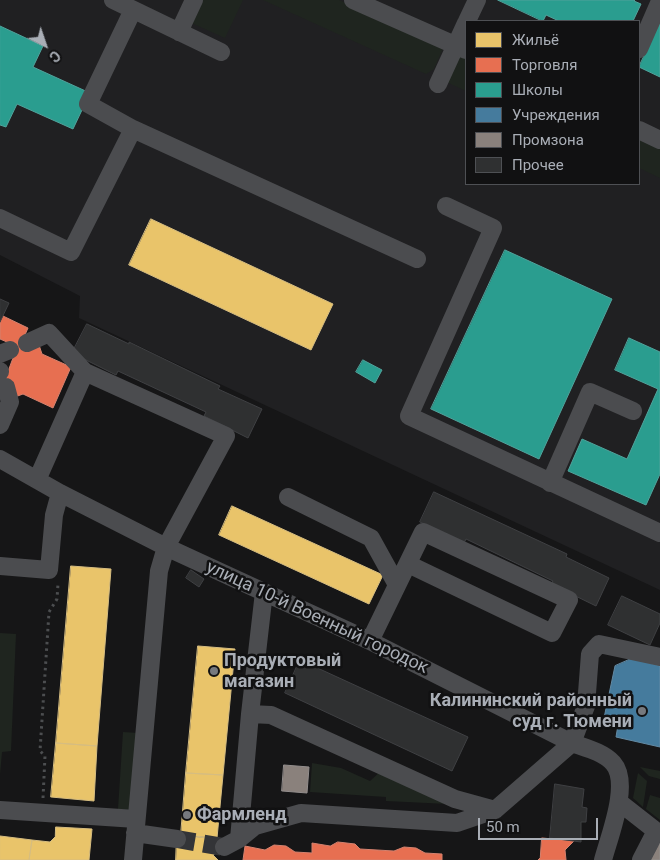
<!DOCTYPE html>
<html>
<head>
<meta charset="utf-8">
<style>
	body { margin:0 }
	#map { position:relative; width:660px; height:860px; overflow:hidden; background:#161617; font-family:Roboto,sans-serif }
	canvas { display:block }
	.legend { position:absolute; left:465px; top:20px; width:175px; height:165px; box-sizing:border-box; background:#111112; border:1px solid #4e5054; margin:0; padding:6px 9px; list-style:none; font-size:15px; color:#a9aeb6 }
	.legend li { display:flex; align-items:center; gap:10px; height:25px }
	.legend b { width:25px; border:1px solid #4e5054 }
	.north { position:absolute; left:20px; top:20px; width:50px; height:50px; -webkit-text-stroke:4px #111112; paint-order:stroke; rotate:139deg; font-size:14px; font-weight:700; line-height:20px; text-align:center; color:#a9aeb6 }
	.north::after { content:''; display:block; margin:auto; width:18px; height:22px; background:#a9aeb6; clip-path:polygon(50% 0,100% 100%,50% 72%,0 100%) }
	.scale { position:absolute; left:478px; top:818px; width:120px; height:22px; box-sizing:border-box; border:2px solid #a9aeb6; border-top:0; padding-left:6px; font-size:15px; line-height:18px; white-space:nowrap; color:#a9aeb6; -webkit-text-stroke:4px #111112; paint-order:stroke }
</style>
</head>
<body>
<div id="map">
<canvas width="660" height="860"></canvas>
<ul class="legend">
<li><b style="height:14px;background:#e9c46a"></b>Жильё</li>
<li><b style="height:14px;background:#e76f51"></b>Торговля</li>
<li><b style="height:14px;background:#2a9d8f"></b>Школы</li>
<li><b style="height:14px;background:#457b9d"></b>Учреждения</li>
<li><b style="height:14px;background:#8a817c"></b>Промзона</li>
<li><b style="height:14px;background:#2f3031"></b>Прочее</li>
</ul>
<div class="north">С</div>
<div class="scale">50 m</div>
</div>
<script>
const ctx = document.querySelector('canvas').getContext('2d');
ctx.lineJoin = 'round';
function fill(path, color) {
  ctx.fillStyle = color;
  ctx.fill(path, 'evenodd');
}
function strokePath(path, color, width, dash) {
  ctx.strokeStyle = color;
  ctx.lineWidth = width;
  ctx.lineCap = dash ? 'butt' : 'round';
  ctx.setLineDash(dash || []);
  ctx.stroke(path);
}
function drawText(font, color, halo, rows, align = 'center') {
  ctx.font = font + ' Roboto,sans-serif';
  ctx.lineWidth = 5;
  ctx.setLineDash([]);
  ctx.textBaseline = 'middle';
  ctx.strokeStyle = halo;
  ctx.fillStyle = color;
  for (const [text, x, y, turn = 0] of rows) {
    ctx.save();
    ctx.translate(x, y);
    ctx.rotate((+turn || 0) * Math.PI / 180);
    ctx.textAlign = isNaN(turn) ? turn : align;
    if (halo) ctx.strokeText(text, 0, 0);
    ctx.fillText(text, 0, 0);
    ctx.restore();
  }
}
fill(new Path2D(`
	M0,0H660V590L79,318L80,296L0,255ZM466,21H639V184H466Z`), '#202022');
fill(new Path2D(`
	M197,0H243L225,38L187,21Z
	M263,0H339L443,48L434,69L426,74Z
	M459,54L466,58V91L442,80Z
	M639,137L660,147V178L639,168Z
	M0,633L16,634L11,751L2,752L0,774Z
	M123,732L138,733L133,810L118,809Z
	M312,763L341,768L370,781L381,771L448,804L386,801V797L310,792Z
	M640,767L660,771V779L649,776Z
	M638,773L647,781L643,807L633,798Z
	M650,795L660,798V820L646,809Z`), '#1f251f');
const homes = new Path2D(`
	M151,219L333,304L311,350L129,265Z
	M232,506L383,575L369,604L219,535Z
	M71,566L111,569L97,746L56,743Z
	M198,646L235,649L223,775L186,773Z
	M56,743L97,746L94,801L51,797Z
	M186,773L223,775L217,838L181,835Z
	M56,827L92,829L89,860H29L32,840L50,842L55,837Z
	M0,836L32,840L29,860H0Z
	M177,836L215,838L224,847L213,855L218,860H176Z`);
fill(homes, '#e9c46a');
strokePath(homes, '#d6bd81', 1);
const shops = new Path2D(`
	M3,316L28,328L24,337L39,345L42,354L71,367L53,408L23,394L15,397L0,393L13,358L7,342L0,339V322Z
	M542,838L574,841L565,850L566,860H538L540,858Z
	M338,842L355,844L360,849L394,851L404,847L416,848L425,853L442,854V860H243L245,846L265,850L274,845L286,846L295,852L312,853V843L330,846Z`);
fill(shops, '#e76f51');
strokePath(shops, '#d4826f', 1);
const schools = new Path2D(`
	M498,0H635L634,1L641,4L633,21H559L546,15L543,21Z
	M660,23V77L639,67Z
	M0,26L43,46L33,67L90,93L73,129L17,104L6,127L0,125Z
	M505,250L612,299L539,459L431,409Z
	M629,338L660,352V474L646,505L568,471L582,439L627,459L658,389L615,370Z
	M363,360L382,370L375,383L356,372Z`);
fill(schools, '#2a9d8f');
strokePath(schools, '#50a29b', 1);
const public = new Path2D(`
	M633,658L660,666V747L616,737L618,725L604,718L615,666Z`);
fill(public, '#457b9d');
strokePath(public, '#638aa4', 1);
const industry = new Path2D(`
	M284,765L309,767L307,793L282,791Z
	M660,843V860H650Z`);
fill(industry, '#8a817c');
strokePath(industry, '#938e8d', 1);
const building = new Path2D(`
	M0,299L9,303L0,322Z
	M87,324L129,344V342L220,386L218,389L262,409L248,438L204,416L206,412L118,371L116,375L72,353Z
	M434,492L567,554L566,557L609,578L596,606L551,584L553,581L466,539L464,543L420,522Z
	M191,570L204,579L199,587L186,578Z
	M622,596L660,614V623L650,645L608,625Z
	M300,660L468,737L452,771L285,693Z
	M555,784L584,789L582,807L587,808L586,822H581V842L550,838Z`);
fill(building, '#2f3031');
strokePath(building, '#3f4043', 1);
strokePath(new Path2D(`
	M177,839L224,847`), '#333437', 18, [18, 9]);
strokePath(new Path2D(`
	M43,798L45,756L40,751L49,612L57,599L58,584`), '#4c4e50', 3, [2.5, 4]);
strokePath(new Path2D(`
	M113,0L221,52
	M353,0L466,50
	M133,10L88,104L133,129L417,259
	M467,21L477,0
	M179,32L194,0
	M639,49L660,1
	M438,84L466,23
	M639,130L660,140
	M446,206L493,228L409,416L660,533
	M0,218L71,252L133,129
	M27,343L49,333L85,372
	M0,354L10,350
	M0,371V372
	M0,425L10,402L6,387
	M0,459L60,493L166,547L370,641L572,743C586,748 603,752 613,763C631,783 609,837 603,860
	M37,480L85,372L226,436L166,547L159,571L133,860
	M550,483L590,392L633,411
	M288,497L371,538L397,585
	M0,566L49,570L54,515L60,493
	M370,641L423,532L569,600L552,633L408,564
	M250,714L271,715L455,799L495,810L572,743L586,706L590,654L599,644L660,657
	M619,802L656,831L641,860
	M0,810L136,819
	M135,833L177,839
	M239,839L255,826L301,813L457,823L495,810
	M224,847L239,839L250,714L264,592`), '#4b4c4f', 18);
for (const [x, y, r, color] of [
	[214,671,5,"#76797e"],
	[642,711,5,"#76797e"],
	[187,815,5,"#76797e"]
]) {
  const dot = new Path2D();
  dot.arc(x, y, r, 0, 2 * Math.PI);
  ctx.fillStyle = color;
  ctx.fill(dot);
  strokePath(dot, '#111112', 2);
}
drawText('18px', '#a9aeb6', '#111112', [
	["улица 10-й Военный городок",317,618,25]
]);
drawText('bold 18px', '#a9aeb6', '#111112', [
	["Продуктовый",224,661],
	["магазин",224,682],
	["Калининский районный",632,701,"right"],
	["суд г. Тюмени",632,722,"right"],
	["Фармленд",197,815]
], 'left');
</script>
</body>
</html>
